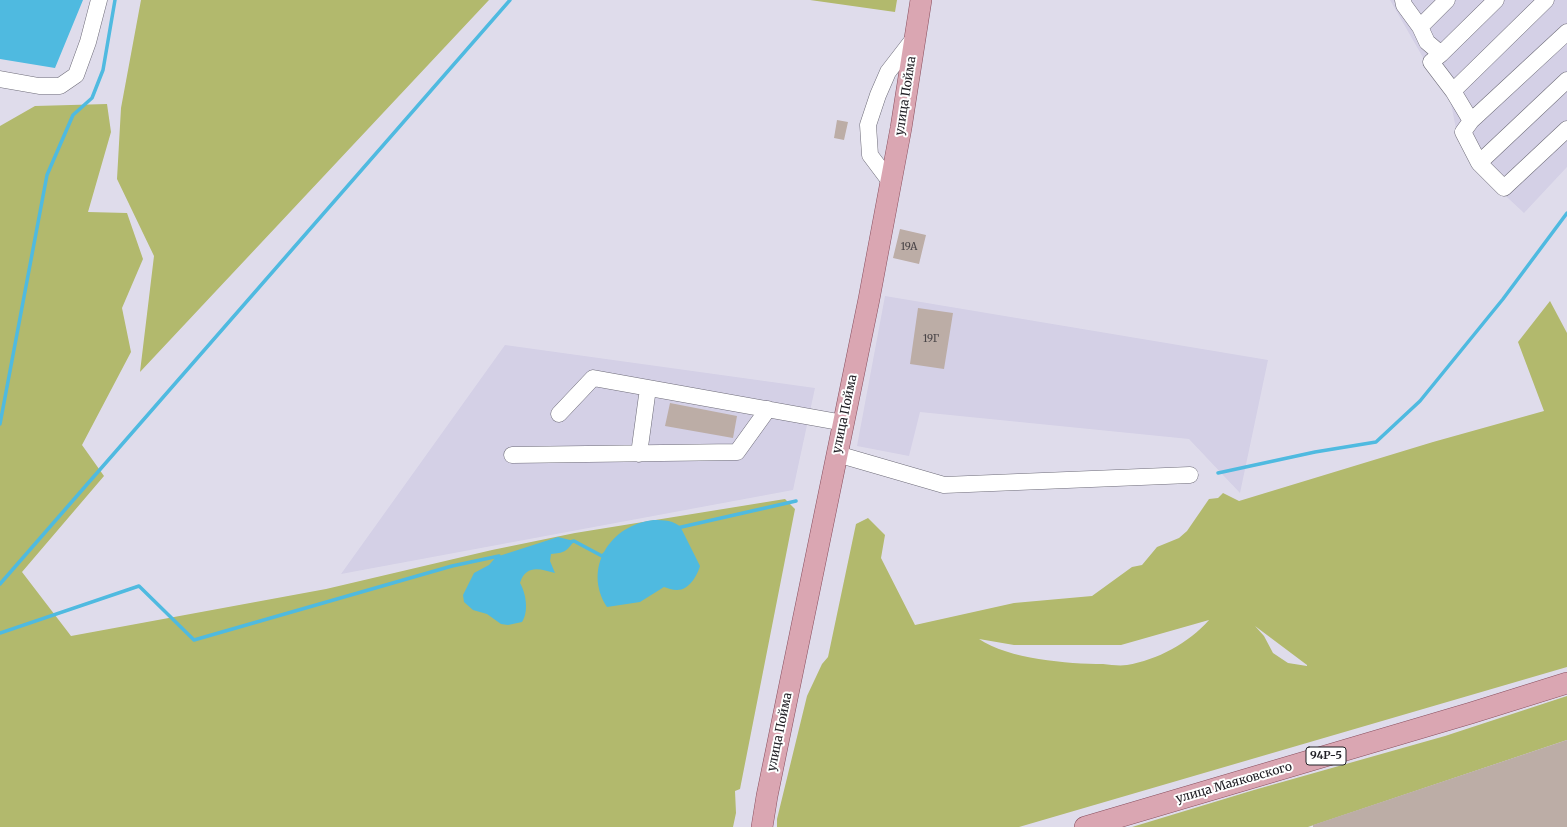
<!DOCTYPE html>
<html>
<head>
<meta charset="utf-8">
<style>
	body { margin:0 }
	canvas { display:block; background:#dfdceb }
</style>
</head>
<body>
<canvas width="1567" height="827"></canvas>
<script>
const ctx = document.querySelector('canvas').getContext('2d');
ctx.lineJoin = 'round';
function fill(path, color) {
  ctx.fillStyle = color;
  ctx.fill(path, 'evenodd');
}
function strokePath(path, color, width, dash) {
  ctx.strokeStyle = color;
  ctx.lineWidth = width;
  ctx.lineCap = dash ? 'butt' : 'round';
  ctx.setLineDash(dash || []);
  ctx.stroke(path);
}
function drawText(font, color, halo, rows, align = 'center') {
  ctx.font = font + ' Merriweather,serif';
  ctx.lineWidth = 4;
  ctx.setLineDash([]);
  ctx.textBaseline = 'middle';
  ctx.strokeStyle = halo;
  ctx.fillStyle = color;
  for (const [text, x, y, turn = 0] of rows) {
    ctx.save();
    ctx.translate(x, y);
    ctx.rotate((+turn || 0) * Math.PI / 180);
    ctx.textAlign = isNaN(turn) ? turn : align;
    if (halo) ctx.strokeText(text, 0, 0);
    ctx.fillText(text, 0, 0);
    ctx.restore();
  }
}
fill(new Path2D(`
	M1390,0H1567V167L1524,213L1478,170L1456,129L1449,93L1425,61Z
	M885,296L1268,360L1240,493L1189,439L920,412L909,456L857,446Z
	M505,345L815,388L793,490L341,574Z`), '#d4d0e6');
fill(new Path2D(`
	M141,0H489L140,372L154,256L117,179L121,108Z
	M810,0H897L895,12Z
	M107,104L111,132L88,212L127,213L143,259L122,308L131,352L82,445L104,476L22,572L71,636L326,589L492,550L575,533L785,499L795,509L740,789L735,791L736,813L733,827H0V126L35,106Z
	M1550,301L1567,333V667L1019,827H777V819L807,696L822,664L828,657L856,524L868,518L885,535L881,558L915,625L1014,603L1092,596L1132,567L1142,565L1157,547L1179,538L1187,531L1209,499L1218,498L1223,493L1239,501L1433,442L1544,411L1518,342ZM1209,620C1189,643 1157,660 1127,665C1120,666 1111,665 1103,664C1068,664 1008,659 979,639L1014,645H1121ZM1255,626L1307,665V666L1288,663L1273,653L1264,636Z
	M1567,696V740L1308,827H1132L1254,790L1445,736Z`), '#b2b96d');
fill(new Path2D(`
	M0,0H83L55,68L0,59Z
	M654,520C663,520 675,520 681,528L700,566C697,576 689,590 677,590C672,590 668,588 664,587L640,602L607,607C582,568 611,524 654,520Z
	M558,537L574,541C566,552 564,553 551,554L550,561L555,573C540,569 526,564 520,583C526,593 529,612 522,622L508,625L501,624L487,614L473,610L464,602L463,595L474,573L489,565L496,557Z`), '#4fbae0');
strokePath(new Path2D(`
	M0,424L47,175L73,115L92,98L103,70L115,0
	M1218,473L1315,452L1376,442L1420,401L1503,299L1567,213
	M677,528L796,501
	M570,542L574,541L602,556L606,553
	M0,584L510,0
	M0,633L139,586L194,640L452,566L499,556`), '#4fbae0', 3.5);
fill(new Path2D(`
	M837,120L848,122L844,140L834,138Z
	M900,229L926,235L919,264L893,258Z
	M918,308L953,313L944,369L910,364Z
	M670,403L737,416L733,438L665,426Z
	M1567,740V827H1313V825Z`), '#bcada6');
const minor = new Path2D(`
	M1403,0L1404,5L1420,27
	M1447,0L1420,27L1427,42L1441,54L1496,0
	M1546,0L1453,91L1471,121L1567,32
	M1441,54L1431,62L1453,91
	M0,79L39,86H60L76,75L88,42L99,0
	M1567,80L1479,163L1504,188L1567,129
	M1471,121L1463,132L1479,163
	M891,183L870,155L868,125L878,95L888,72L915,37
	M559,414L593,378L844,423
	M639,454L648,388
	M837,454L944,485L1190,475
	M512,455L737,452L768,409`);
const major = new Path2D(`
	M762,827L767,796L869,299L901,128L921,0
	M1085,827L1471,713L1567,683`);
strokePath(minor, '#6e6c79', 17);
strokePath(major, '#8a505f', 22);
strokePath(minor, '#fff', 16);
strokePath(major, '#daa6b2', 21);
drawText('10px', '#484346', null, [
	["19А",909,247],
	["19Г",931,339]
]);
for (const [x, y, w] of [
	[1326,756,40]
]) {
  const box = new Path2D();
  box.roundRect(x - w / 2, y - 9, w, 18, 3);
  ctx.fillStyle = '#fff';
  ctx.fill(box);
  strokePath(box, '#212026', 1);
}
drawText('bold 11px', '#212026', null, [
	["94Р-5",1326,756]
]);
drawText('12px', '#212026', '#fff', [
	["улица Пойма",906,96,-81],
	["улица Пойма",845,414,-78],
	["улица Пойма",780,732,-78],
	["улица Маяковского",1234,783,-16]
]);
</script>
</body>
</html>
